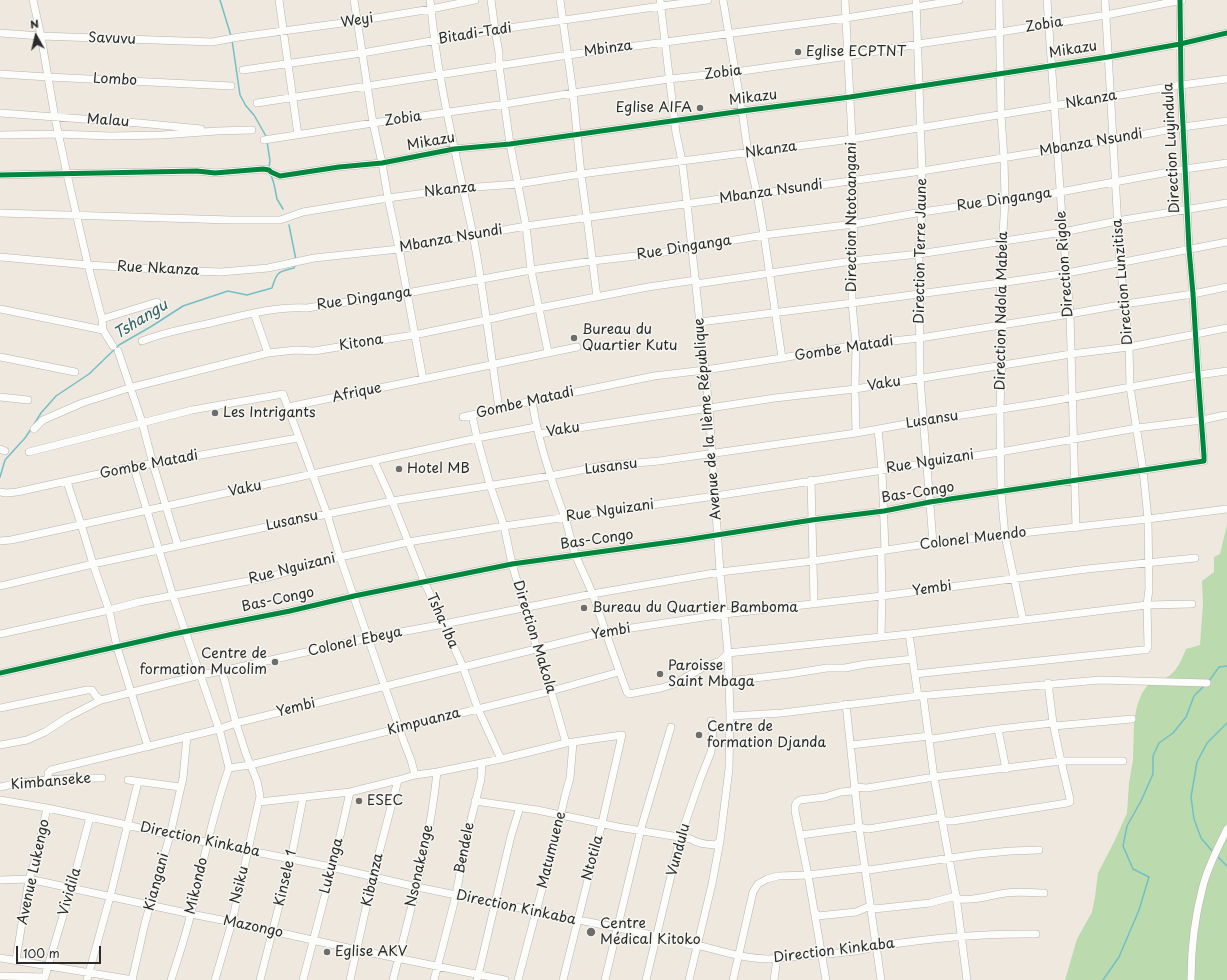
<!DOCTYPE html>
<html>
<head>
<meta charset="utf-8">
<style>
	body { margin:0 }
	#map { position:relative; width:1227px; height:980px; overflow:hidden; background:#eee8df; font-family:"Playpen Sans",sans-serif }
	canvas { display:block }
	.north { position:absolute; left:16px; top:16px; width:40px; height:40px; -webkit-text-stroke:3px #f6f6f2; paint-order:stroke; rotate:352deg; font-size:11px; font-weight:700; line-height:16px; text-align:center; color:#2b2b2b }
	.north::after { content:''; display:block; margin:auto; width:14px; height:18px; background:#2b2b2b; clip-path:polygon(50% 0,100% 100%,50% 72%,0 100%) }
	.scale { position:absolute; left:16px; top:946px; width:85px; height:18px; box-sizing:border-box; border:2px solid #2b2b2b; border-top:0; padding-left:5px; font-size:12px; line-height:14px; white-space:nowrap; color:#2b2b2b; -webkit-text-stroke:3px #f6f6f2; paint-order:stroke }
</style>
</head>
<body>
<div id="map">
<canvas width="1227" height="980"></canvas>
<div class="north">N</div>
<div class="scale">100 m</div>
</div>
<script>
const ctx = document.querySelector('canvas').getContext('2d');
ctx.lineJoin = 'round';
function fill(path, color) {
  ctx.fillStyle = color;
  ctx.fill(path, 'evenodd');
}
function strokePath(path, color, width, dash) {
  ctx.strokeStyle = color;
  ctx.lineWidth = width;
  ctx.lineCap = dash ? 'butt' : 'round';
  ctx.setLineDash(dash || []);
  ctx.stroke(path);
}
function drawText(font, color, halo, rows, align = 'center') {
  ctx.font = font + ' "Playpen Sans",sans-serif';
  ctx.lineWidth = 3;
  ctx.setLineDash([]);
  ctx.textBaseline = 'middle';
  ctx.strokeStyle = halo;
  ctx.fillStyle = color;
  for (const [text, x, y, turn = 0] of rows) {
    ctx.save();
    ctx.translate(x, y);
    ctx.rotate((+turn || 0) * Math.PI / 180);
    ctx.textAlign = isNaN(turn) ? turn : align;
    if (halo) ctx.strokeText(text, 0, 0);
    ctx.fillText(text, 0, 0);
    ctx.restore();
  }
}
fill(new Path2D(`
	M1227,525V980H1065L1077,939L1092,912L1095,897L1098,873L1115,840L1127,813L1129,783L1133,760L1134,722L1137,706L1142,693L1150,682C1173,680 1178,668 1186,649L1200,645L1203,604L1202,581L1214,572V557L1220,554Z`), '#bbdaad');
strokePath(new Path2D(`
	M220,0L231,36
	M232,40L240,95L246,106L254,115L267,138
	M267,141L270,161L269,167
	M271,175L274,184L277,199L283,209
	M289,225L296,260
	M33,426L41,413L56,396L89,374L119,345L152,326L183,306L228,291L247,295L272,288C277,271 278,272 294,268L296,264
	M0,477L5,460L25,438L31,429
	M1209,681L1219,667L1227,666
	M1213,852L1201,838L1194,819L1191,797L1197,762L1207,743L1227,723
	M1217,856L1227,866
	M1103,980L1119,957L1139,910L1149,877L1133,869L1123,846L1127,826L1141,801L1153,774V756L1159,743L1173,733L1186,717L1194,696L1205,685`), '#73bfc6', 1.5);
const minor = new Path2D(`
	M33,0L41,36L55,118L67,174L88,265L102,319L103,330L113,346
	M279,0L298,135
	M354,0L373,123L382,163L388,198L399,249L423,379
	M430,0C433,25 435,50 440,75C449,129 462,181 473,235C484,292 490,350 499,408
	M491,0L495,30L499,53V65L510,144L526,226L531,270L548,352
	M560,0L573,93L581,174L587,218L597,297
	M660,0L676,133L682,161L687,203L709,408L720,572L728,653L730,714L729,769L720,841L712,884L689,980
	M723,0L742,111L748,153L757,194L764,235L782,358
	M845,0L852,139L854,224L852,261V303L856,345L855,389L856,433
	M916,0L922,171L921,189L922,212L919,254L920,378L933,543
	M999,0L1001,115L1004,158L1005,200L1000,283L1003,325L1000,409L1001,491L1005,536L1023,620
	M1047,0L1063,232L1070,314L1076,528
	M0,33L41,36L212,42L239,37L357,21L431,9L475,0
	M243,70L362,53L495,30L661,6L708,0
	M0,74L48,77L231,86
	M257,103L568,55L846,18L959,0
	M0,113L139,123L201,129
	M0,135L58,134L110,136L162,135L217,131L252,130
	M264,140L373,123L505,104L573,93L669,79L735,72L849,56L918,44L1000,32L1106,15L1182,0
	M0,175L197,171L215,173L263,169L269,170L271,172L280,176L339,167L382,163L454,149L510,144L742,111L850,97L1108,57L1180,44L1227,33
	M0,213L231,220H280L303,212L388,198L463,188L518,184L581,174L852,139L1181,85L1227,79
	M0,257L88,265L190,271L221,272L268,268L314,258L399,249L526,226L922,171L1113,140L1183,127L1227,121
	M696,284L852,261L919,254L1063,232L1117,221L1227,203
	M0,309L103,330
	M254,313L268,353
	M102,319L157,302
	M700,322L852,303L1000,283L1067,273L1227,242
	M142,341C165,332 187,328 211,323C241,316 275,306 307,308L407,293L531,270L593,261L653,254L764,235L854,224L922,212L1060,192L1185,169L1227,163
	M118,351L142,422L153,464L178,546
	M0,357L75,372
	M0,397L28,400
	M532,401C536,426 542,450 550,474C554,489 560,503 565,518C569,530 571,543 576,556C581,569 588,582 593,595C604,627 615,660 627,692L629,694L661,688L674,684L704,667L720,661L728,653L909,634L1147,605L1192,604
	M288,407L577,347
	M472,415L477,438L490,485L504,526L512,564L525,608L537,649L551,691L566,743
	M463,417L532,401L654,376L705,370L782,358L856,345L920,338L1070,314L1125,304L1193,294L1227,287
	M34,429L43,420L82,403L129,388L268,353L296,350L314,351L363,343L414,335L486,320L539,308L648,287L696,280
	M878,429L882,470L885,550
	M539,434L775,398L855,389L1071,354L1129,347L1227,328
	M0,449L5,451
	M29,452L192,410L283,394L327,514L340,557L404,742L411,760L415,775
	M374,461L392,501L424,581L463,667L478,709L501,759
	M134,468L173,596L220,732L229,768
	M811,480L814,603
	M67,482L81,524L93,564L109,610L117,647L148,747
	M0,492L6,493L17,492L121,469L298,438
	M0,541L11,540L34,535L477,438L536,427
	M881,551L882,596L881,636
	M0,586L93,564L327,514L392,501L550,476L602,466L659,461L856,433L923,421L1041,403L1198,375L1227,371
	M0,634L109,610L139,602L269,577L340,557L408,542L504,526L715,496L1000,452L1137,428L1202,420L1225,415
	M909,634L918,696
	M0,673L173,634L290,611L354,596L512,564L685,540L812,520L884,511L930,502L1204,461V456L1198,375L1193,294L1189,249L1181,85L1180,0
	M915,674L1142,650H1146L1148,647L1147,605L1149,589L1148,519L1143,470L1130,387L1129,347L1120,262L1105,0
	M729,681L789,674L827,668H845L866,664L913,659
	M923,695L934,777L956,896L967,980
	M846,704L859,827L881,980
	M0,708L87,690H92L96,696L101,700
	M730,718L731,716L782,713L918,696L1100,680L1207,683
	M1054,726L1132,719
	M998,729L1006,769
	M0,745L27,740L45,732L68,717L101,700L200,675L222,671L368,638L444,624L592,594L720,572L813,561L933,543L1148,519L1227,509
	M851,745L929,736L932,739L998,729L1053,723
	M229,768L250,765L551,691L619,672
	M128,780L180,787
	M48,781V773L51,770L219,729L236,723L605,632L724,614L882,596L1087,569L1195,558
	M0,787C33,779 68,778 102,778
	M0,800L47,808L118,823L170,835L331,867L417,887L677,940C683,943 691,946 697,945C721,951 745,959 770,959C800,955 831,955 861,950C867,949 873,947 879,946C931,938 984,933 1036,934
	M475,801L537,810L618,827L691,839C698,844 706,844 715,845L720,841
	M259,802L350,792L398,780L415,775L437,772L501,759L566,743L622,735L602,823L563,980
	M801,835L859,827L868,829L941,817L944,821H953L1067,803L1070,802V799L1061,761H1123
	M0,880L29,879L191,914L232,922L357,950L505,980
	M814,911L818,916L856,912L870,906L874,909L930,903L956,896L959,899C978,901 989,895 1006,893C1018,891 1032,893 1044,893
	M0,958L133,980
	M16,960L29,879L37,855L47,808
	M0,976L45,977L48,966L71,889L90,817
	M87,980L110,897L138,782
	M132,980L145,923L170,835L183,778L187,736
	M171,980C178,958 186,935 191,913C203,864 212,816 229,768
	M215,980L232,922L260,796L257,781L246,754L236,723L222,671
	M260,980L291,859L303,798
	M303,980L337,849L350,792
	M350,980L373,876L398,780
	M393,980C410,911 430,843 437,772
	M434,980L456,895L466,840L481,779L482,763
	M477,980L511,836L520,807
	M518,980L555,840L565,796L570,778L573,743
	M605,980L642,825L671,727
	M646,980L680,838L700,780L711,752L713,730L711,721
	M733,980L753,892L758,884L767,879L778,876L808,875L865,868L869,870L978,854L1011,851L1039,850
	M774,980L777,958
	M826,980L808,875L795,811C795,805 795,803 800,800L825,797L841,792L852,791L855,787L867,788L934,777L1061,761L1053,723L1048,683
	M1191,980C1191,949 1195,916 1203,886C1208,866 1218,848 1227,829`);
strokePath(minor, '#b8b4af', 8);
strokePath(minor, '#fcfcfa', 7);
strokePath(new Path2D(`
	M0,175L197,171L215,173L263,169L269,170L271,172L280,176L339,167L382,163L454,149L510,144L742,111L850,97L1108,57L1180,44L1227,33
	M0,673L173,634L290,611L354,596L512,564L685,540L812,520L884,511L930,502L1204,461V456L1198,375L1193,294L1189,249L1181,85L1180,0`), '#00873e', 5);
for (const [x, y, r, color] of [
	[798,52,4,"#6f6d6a"],
	[700,108,4,"#6f6d6a"],
	[574,338,4,"#6f6d6a"],
	[215,413,4,"#6f6d6a"],
	[399,469,4,"#6f6d6a"],
	[584,608,4,"#6f6d6a"],
	[275,662,4,"#6f6d6a"],
	[660,674,4,"#6f6d6a"],
	[699,735,4,"#6f6d6a"],
	[359,801,4,"#6f6d6a"],
	[591,932,5,"#6f6d6a"],
	[327,952,4,"#6f6d6a"]
]) {
  const dot = new Path2D();
  dot.arc(x, y, r, 0, 2 * Math.PI);
  ctx.fillStyle = color;
  ctx.fill(dot);
  strokePath(dot, '#f6f6f2', 1.5);
}
drawText('14px', '#2b2b2b', '#f6f6f2', [
	["Weyi",357,21,-9],
	["Zobia",1044,25,-9],
	["Bitadi-Tadi",475,34,-9],
	["Savuvu",112,39,2],
	["Mbinza",608,49,-8],
	["Mikazu",1073,50,-9],
	["Zobia",723,73,-7],
	["Lombo",115,80,3],
	["Mikazu",753,98,-7],
	["Nkanza",1091,100,-10],
	["Zobia",403,119,-8],
	["Malau",108,121,4],
	["Mikazu",431,142,-10],
	["Mbanza Nsundi",1091,143,-10],
	["Direction Luyindula",1172,148,-93],
	["Nkanza",771,150,-8],
	["Nkanza",450,190,-6],
	["Mbanza Nsundi",771,192,-8],
	["Rue Dinganga",1004,200,-8],
	["Direction Ntotoangani",852,217,-90],
	["Mbanza Nsundi",451,239,-10],
	["Rue Dinganga",684,248,-9],
	["Direction Terre Jaune",921,251,-89],
	["Direction Rigole",1065,264,-94],
	["Rue Nkanza",158,269,3],
	["Direction Lunzitisa",1123,282,-95],
	["Rue Dinganga",364,299,-8],
	["Direction Ndola Mabela",1002,311,-89],
	["Kitona",361,343,-9],
	["Gombe Matadi",844,349,-9],
	["Vaku",884,384,-9],
	["Afrique",357,393,-12],
	["Gombe Matadi",525,403,-13],
	["Avenue de la IIème République",708,419,-95],
	["Lusansu",932,420,-9],
	["Vaku",563,430,-9],
	["Rue Nguizani",930,462,-9],
	["Gombe Matadi",149,465,-11],
	["Lusansu",611,467,-7],
	["Vaku",245,489,-12],
	["Bas-Congo",918,493,-9],
	["Rue Nguizani",610,511,-8],
	["Lusansu",292,521,-12],
	["Colonel Muendo",973,539,-7],
	["Bas-Congo",597,540,-8],
	["Rue Nguizani",292,569,-14],
	["Yembi",932,589,-8],
	["Bas-Congo",278,600,-12],
	["Tsha-Iba",442,621,66],
	["Yembi",611,632,-10],
	["Direction Makola",534,637,73],
	["Colonel Ebeya",355,642,-12],
	["Yembi",296,708,-14],
	["Kimpuanza",424,722,-14],
	["Kimbanseke",51,782,-5],
	["Direction Kinkaba",200,840,12],
	["Bendele",465,848,-79],
	["Matumuene",552,850,-76],
	["Vundulu",679,850,-75],
	["Ntotila",593,858,-75],
	["Lukunga",332,866,-76],
	["Nsonakenge",420,866,-78],
	["Avenue Lukengo",34,872,-78],
	["Kinsele 1",286,878,-77],
	["Kibanza",373,880,-77],
	["Kiangani",157,882,-75],
	["Nsiku",240,885,-76],
	["Mikondo",197,886,-77],
	["Vividila",70,892,-74],
	["Direction Kinkaba",516,908,12],
	["Mazongo",253,927,12],
	["Direction Kinkaba",834,951,-7]
]);
drawText('14px', '#2b2b2b', '#f6f6f2', [
	["Eglise ECPTNT",806,52],
	["Eglise AIFA",692,108,"right"],
	["Bureau du",582,330],
	["Quartier Kutu",582,346],
	["Les Intrigants",223,413],
	["Hotel MB",407,469],
	["Bureau du Quartier Bamboma",592,608],
	["Centre de",267,654,"right"],
	["formation Mucolim",267,670,"right"],
	["Paroisse",668,666],
	["Saint Mbaga",668,682],
	["Centre de",707,727],
	["formation Djanda",707,743],
	["ESEC",367,801],
	["Centre",600,924],
	["Médical Kitoko",600,940],
	["Eglise AKV",335,952]
], 'left');
drawText('italic 15px', '#335f65', '#f6f6f2', [
	["Tshangu",141,320,-32]
]);
</script>
</body>
</html>
